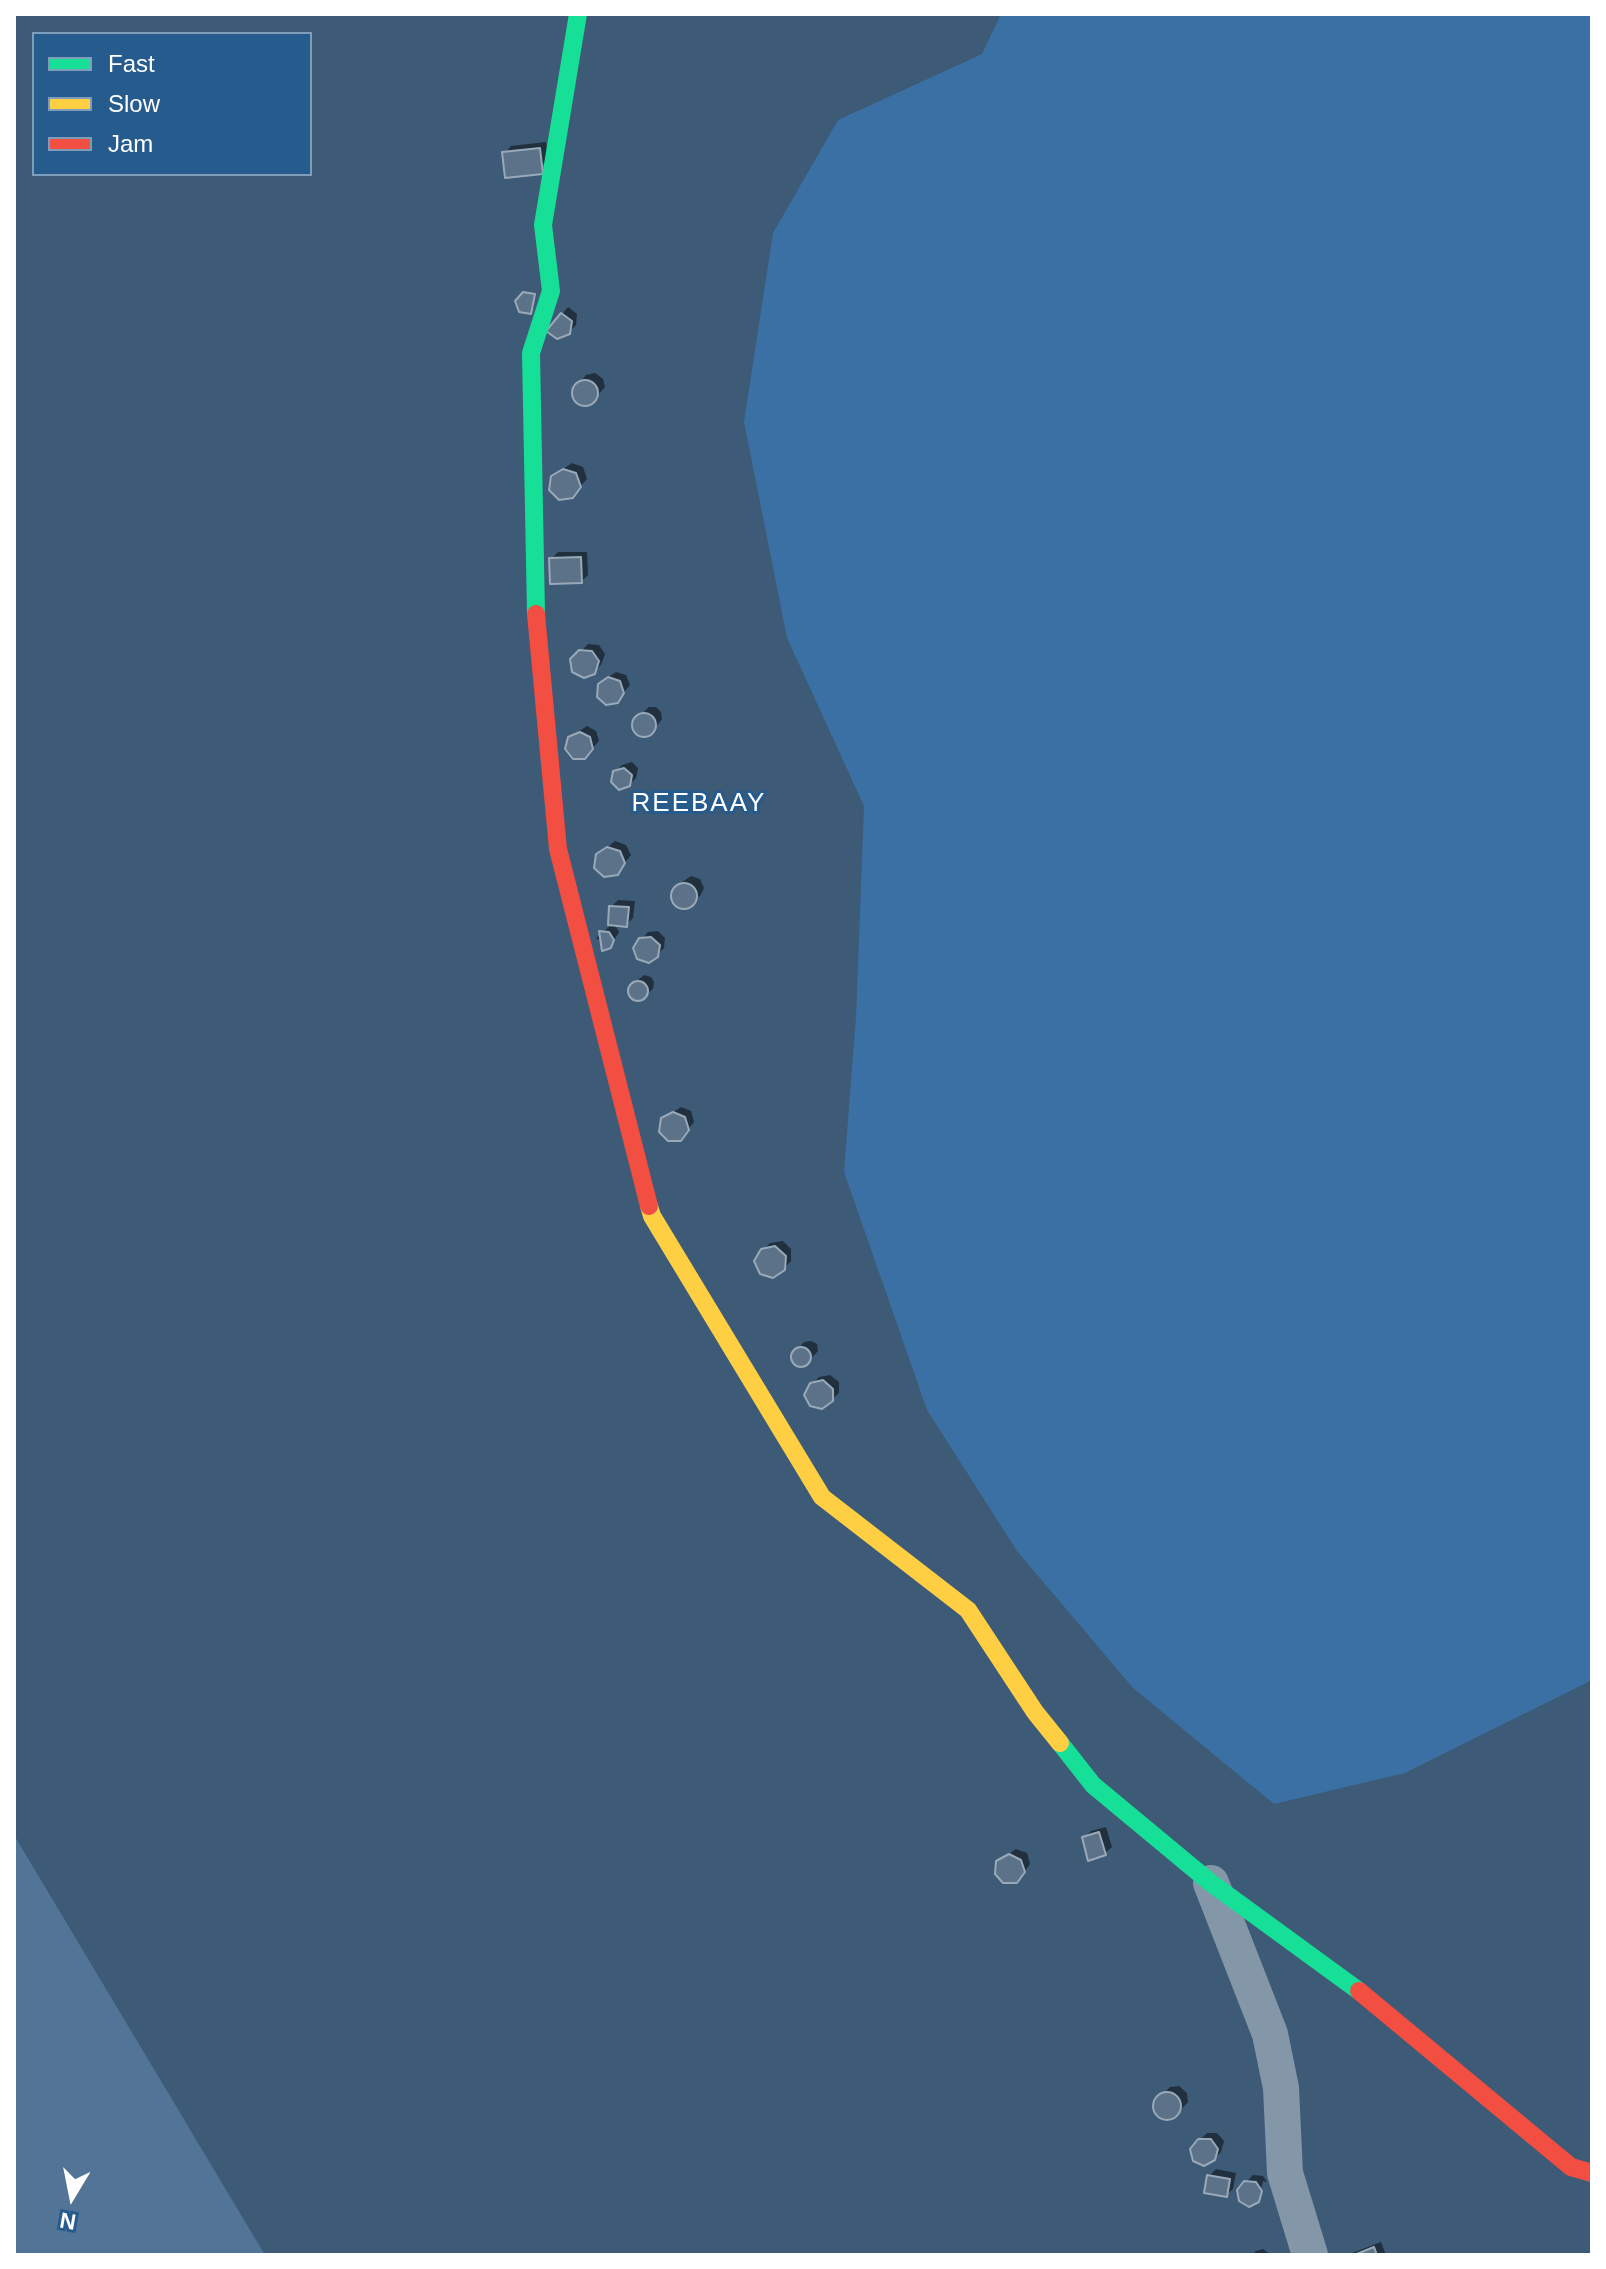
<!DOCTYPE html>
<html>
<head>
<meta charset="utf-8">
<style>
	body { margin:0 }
	#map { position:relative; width:1606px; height:2269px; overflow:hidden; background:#3d5a76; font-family:Arial,sans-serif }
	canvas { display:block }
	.frame { position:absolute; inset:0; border:16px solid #fff; pointer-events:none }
	.legend { position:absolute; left:32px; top:32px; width:280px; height:144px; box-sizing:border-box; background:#265b8d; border:2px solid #7d9dbb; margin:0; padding:10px 14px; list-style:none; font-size:24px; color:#fff }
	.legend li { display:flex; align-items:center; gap:16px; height:40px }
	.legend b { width:40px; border:2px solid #7d9dbb }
	.north { position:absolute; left:32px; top:2157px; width:80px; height:80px; -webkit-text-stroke:6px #265b8d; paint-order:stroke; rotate:190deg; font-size:22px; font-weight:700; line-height:32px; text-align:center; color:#fff }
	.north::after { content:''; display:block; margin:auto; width:28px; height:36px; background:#fff; clip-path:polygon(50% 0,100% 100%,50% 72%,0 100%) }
</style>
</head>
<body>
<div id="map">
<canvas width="1606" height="2269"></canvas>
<div class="frame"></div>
<ul class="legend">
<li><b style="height:10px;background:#16e098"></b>Fast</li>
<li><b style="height:10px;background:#ffcf43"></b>Slow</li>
<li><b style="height:10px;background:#f24e42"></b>Jam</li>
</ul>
<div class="north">N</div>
</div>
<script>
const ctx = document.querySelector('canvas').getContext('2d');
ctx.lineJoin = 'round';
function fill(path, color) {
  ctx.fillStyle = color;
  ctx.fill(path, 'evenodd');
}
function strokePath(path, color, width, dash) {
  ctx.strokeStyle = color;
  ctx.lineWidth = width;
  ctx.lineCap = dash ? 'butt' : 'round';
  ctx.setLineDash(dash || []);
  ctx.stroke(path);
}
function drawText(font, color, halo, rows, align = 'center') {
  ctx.font = font + ' Arial,sans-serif';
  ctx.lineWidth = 6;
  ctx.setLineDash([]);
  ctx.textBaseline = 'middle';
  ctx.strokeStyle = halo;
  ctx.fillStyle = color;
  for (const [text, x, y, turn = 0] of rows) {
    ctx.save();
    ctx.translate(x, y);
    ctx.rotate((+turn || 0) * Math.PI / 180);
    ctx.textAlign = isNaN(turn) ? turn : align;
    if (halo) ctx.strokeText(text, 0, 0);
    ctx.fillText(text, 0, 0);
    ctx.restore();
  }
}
fill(new Path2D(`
	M1001,14H1592V1680L1405,1773L1274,1804L1133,1688L1017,1551L927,1410L844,1172L856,1017L864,806L787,638L744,422L773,233L838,120L982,54Z`), '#3a70a3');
fill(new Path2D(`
	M14,1835L265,2255H14Z`), '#517497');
fill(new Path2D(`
	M546,142L549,165L505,153L511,146Z
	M568,307L577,314L576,325L569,332L549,330Z
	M595,373L603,379L605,387L592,402L583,404L575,399L573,391L586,375Z
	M572,463L583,467L587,479L572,496L553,476Z
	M558,552H587L588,575L582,581L551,559Z
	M588,644L599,645L605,654L601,665L594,672L573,660Z
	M616,672L626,675L630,685L617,701L607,678Z
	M649,707H656L661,712L662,719L651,733L644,736L637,733L634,727L635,720Z
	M587,726L596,731L599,741L591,750L569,738Z
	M632,762L638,768L636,778L629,785L615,772L622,765Z
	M615,841L626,845L631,855L617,873L601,853Z
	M691,876L700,879L704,888L700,896L684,907L675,905L672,896L675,887Z
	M618,900L635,901L633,918L626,925L614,923L619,932L610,947L596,938L610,926L611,907Z
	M658,931L665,938L664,948L657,955L641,940L648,932Z
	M644,975L651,977L654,982L653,989L639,1000L633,998L629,993L631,986Z
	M681,1107L691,1111L694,1122L680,1139L663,1119Z
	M783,1241L791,1249V1261L784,1268L763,1251L770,1243Z
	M811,1341L817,1344L818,1351L806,1364L799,1365L794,1361L793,1355L804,1342Z
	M830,1375L839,1382V1393L831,1400L812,1384L819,1377Z
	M1106,1827L1112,1847L1105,1853L1084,1838L1091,1831Z
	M1016,1849L1027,1853L1030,1864L1023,1874L998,1862Z
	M1179,2086L1187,2093L1188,2102L1173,2118H1163L1156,2112L1155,2102L1170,2087Z
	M1207,2133H1217L1224,2141L1221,2152L1214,2159L1200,2140Z
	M1216,2169L1236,2173L1233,2189L1226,2195L1209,2176Z
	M1253,2175L1263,2176L1267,2182L1263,2181L1258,2199L1239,2190Z
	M1381,2242L1386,2255H1350L1352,2253Z
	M1263,2249L1271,2255H1252L1256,2251Z`), '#0007');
const building = new Path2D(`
	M540,148L543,174L505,178L502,152Z
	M523,292L535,294L531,314L519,312L515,301Z
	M561,313L572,321L570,334L557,339L546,331Z
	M572 393a13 13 0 1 1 26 0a13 13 0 1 1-26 0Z
	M563,469L576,473L581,487L573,498L559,500L549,490L551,476Z
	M581,557L582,583L550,584L549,558Z
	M579,650L592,651L599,661L595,674L584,678L572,672L570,659Z
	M608,677L620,681L624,693L618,703L606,705L597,697L598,684Z
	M632 725a12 12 0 1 1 24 0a12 12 0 1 1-24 0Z
	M580,732L590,737L593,749L585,759H573L565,749L568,737Z
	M624,768L632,775L630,786L619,790L611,782L613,771Z
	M607,847L620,851L625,863L618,875L604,877L594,868L596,854Z
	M671 896a13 13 0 1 1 26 0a13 13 0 1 1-26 0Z
	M609,906L629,907L627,927L608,925Z
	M599,931L609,932L614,940L611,948L602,951Z
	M651,937L660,945L658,957L649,963L637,959L633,948L639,938Z
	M628 991a10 10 0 1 1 20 0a10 10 0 1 1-20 0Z
	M673,1112L685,1117L689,1130L681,1141H668L659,1132L661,1118Z
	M775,1246L786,1256L785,1270L773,1278L760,1274L754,1261L761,1249Z
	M791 1357a10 10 0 1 1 20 0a10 10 0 1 1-20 0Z
	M823,1380L833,1389V1401L822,1409L810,1406L804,1395L810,1383Z
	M1099,1832L1106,1855L1088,1861L1082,1837Z
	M1009,1854L1021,1860L1025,1872L1017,1883H1003L995,1874L996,1861Z
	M1153 2106a14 14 0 1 1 28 0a14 14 0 1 1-28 0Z
	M1198,2139H1211L1218,2149L1215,2160L1204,2166L1193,2161L1190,2149Z
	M1207,2175L1230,2179L1227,2197L1204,2193Z
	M1244,2181L1256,2182L1262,2191L1259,2202L1249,2207L1239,2201L1237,2190Z
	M1374,2247L1377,2255H1354Z`);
fill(building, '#5b7288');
strokePath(building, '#99a9b8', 2);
strokePath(new Path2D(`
	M1211,1883L1270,2034L1281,2088L1285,2173L1310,2255`), '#8497a9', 36);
strokePath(new Path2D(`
	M536,614L531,353L551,291L543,225L578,14
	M1060,1743L1093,1785L1211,1883L1359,1991`), '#16e098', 18);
strokePath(new Path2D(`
	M649,1206L652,1216L822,1497L968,1610L1035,1712L1060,1743`), '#ffcf43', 18);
strokePath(new Path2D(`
	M536,614L558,849L649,1206
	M1359,1991L1571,2167L1592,2173`), '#f24e42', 18);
ctx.letterSpacing = '2px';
drawText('26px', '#fff', '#265b8d', [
	["REEBAAY",699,804]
]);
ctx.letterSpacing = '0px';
</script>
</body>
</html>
